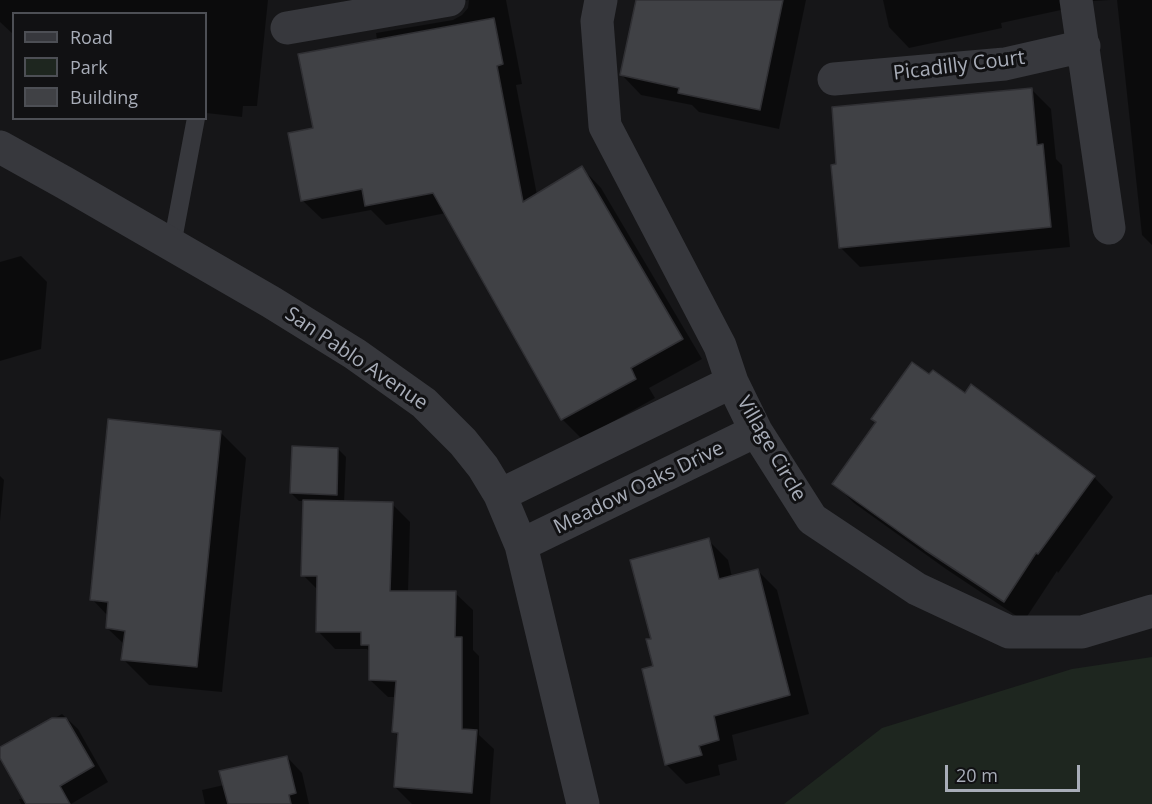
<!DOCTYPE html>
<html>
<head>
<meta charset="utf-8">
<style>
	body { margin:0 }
	#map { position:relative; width:1152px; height:804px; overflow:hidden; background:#161618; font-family:"Open Sans",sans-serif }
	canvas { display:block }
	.legend { position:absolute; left:12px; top:12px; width:195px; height:108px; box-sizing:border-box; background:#111113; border:2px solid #4d4f55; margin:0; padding:8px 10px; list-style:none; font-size:18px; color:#a8adb8 }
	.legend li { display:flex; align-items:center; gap:12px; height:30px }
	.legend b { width:30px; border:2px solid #4d4f55 }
	.scale { position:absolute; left:945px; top:765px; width:135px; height:27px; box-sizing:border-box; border:3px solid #a8adb8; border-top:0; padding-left:8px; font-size:18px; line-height:21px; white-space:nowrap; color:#a8adb8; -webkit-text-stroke:4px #111113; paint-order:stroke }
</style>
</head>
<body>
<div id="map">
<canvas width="1152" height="804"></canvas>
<ul class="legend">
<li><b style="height:8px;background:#37383d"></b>Road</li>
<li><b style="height:16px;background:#1e261f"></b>Park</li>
<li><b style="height:16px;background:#404145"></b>Building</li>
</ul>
<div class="scale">20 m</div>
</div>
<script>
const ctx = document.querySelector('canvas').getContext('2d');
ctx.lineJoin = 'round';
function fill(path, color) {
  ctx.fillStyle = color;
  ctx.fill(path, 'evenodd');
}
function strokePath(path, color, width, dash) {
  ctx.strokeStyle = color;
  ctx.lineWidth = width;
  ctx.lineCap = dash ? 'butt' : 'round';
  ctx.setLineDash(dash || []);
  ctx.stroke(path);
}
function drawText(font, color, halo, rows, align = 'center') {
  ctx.font = font + ' "Open Sans",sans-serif';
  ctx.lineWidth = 6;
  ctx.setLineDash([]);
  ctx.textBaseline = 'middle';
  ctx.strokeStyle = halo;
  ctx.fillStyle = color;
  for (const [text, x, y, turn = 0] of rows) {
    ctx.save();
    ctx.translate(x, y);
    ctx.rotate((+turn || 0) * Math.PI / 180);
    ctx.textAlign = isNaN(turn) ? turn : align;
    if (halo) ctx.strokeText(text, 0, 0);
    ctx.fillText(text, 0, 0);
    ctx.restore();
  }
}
fill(new Path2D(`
	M1152,657V804H784L882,728L1072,669Z`), '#1e261f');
fill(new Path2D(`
	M0,0H268L257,106H243L242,117L206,113V14H14V35L0,22Z
	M375,0H506L522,84L516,85L537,195L582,168L601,188L702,359L649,388L655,398L582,439L562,419L446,213L386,225L371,210L322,219L302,200L315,130L377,40L376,33L453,20L462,15L468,8L469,0L388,14Z
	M637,0H806L779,129L699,112L692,105L641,95L622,75Z
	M883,0H1110L1093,1L1084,5L1001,23L1002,28L909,48L889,27Z
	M1117,0H1152V245L1142,235Z
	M1031,89L1051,109L1056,159L1062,165L1070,247L860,267L840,247L837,166Z
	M21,256L47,282L41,349L0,361V262Z
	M930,376L965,395L1094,477L1113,497L1058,573L1057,571L1024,621L946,569L854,503L834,483Z
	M220,432L246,458L222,692L149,685L123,659L125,645L107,628L108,616L92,599Z
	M338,449L346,457L344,503L392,504L410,522L408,592L455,593L473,610V650L479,656V735L494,749L490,804H412L395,787L399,737L394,732L396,697H388L370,680V652L367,649H335L318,631V590L303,575L305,501H299L291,493Z
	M0,476L4,480L0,521Z
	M708,540L728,560L732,577L757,570L777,590L809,714L732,735L737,760L718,765L720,775L686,784L666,764L653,640Z
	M62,714L78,729L108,782L71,804H21L19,799L26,800L0,755V749Z
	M287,757L302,773L309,804H205L202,790L224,785Z`), '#0007');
const building = new Path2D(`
	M636,0H783L760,110L678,93L679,88L620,75Z
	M494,18L503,64L497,66L523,202L582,166L683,339L631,368L636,379L561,420L433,193L365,206L362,189L301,201L288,133L313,128L298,54Z
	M1032,88L1037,145L1043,144L1051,227L839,248L831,165L836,164L832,107Z
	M912,362L929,374L933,370L965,393L971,384L1095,476L1038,554L1036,553L1004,602L925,550L832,484L876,422L871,419Z
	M108,419L221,431L197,667L121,660L125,631L106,628L108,602L90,600Z
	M292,446L338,448L337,495L290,493Z
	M303,500L393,502L390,591H456L455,637H462V729L477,730L472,793L394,787L398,733L392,732L396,681L369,680V645H361V632H316L317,576H301Z
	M709,538L719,579L758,569L790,695L714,716L719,740L699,746L702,755L665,765L642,669L653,666L646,639H651L630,560Z
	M52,718H66L94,766L60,786L70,804H26L0,758V747Z
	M287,756L296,793L289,795L291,804H228L219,771Z`);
fill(building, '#404145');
strokePath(building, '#303034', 1.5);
strokePath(new Path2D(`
	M172,245L196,118`), '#37383d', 18);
strokePath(new Path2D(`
	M601,0L597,21L605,126L720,346L732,382L756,431L812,519L917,589L1009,632H1082L1152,611
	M1076,0L1109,228
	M287,28L449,0
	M834,79L1005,64L1084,46
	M0,147L65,183L271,302L355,354L424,403L463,442L483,467L500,495L521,545L583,804
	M500,495L732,382
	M521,545L756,431`), '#37383d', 33);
drawText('20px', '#a8adb8', '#111113', [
	["Picadilly Court",959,66,-7],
	["San Pablo Avenue",356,359,34],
	["Village Circle",771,449,60],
	["Meadow Oaks Drive",639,488,-26]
]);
</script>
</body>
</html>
